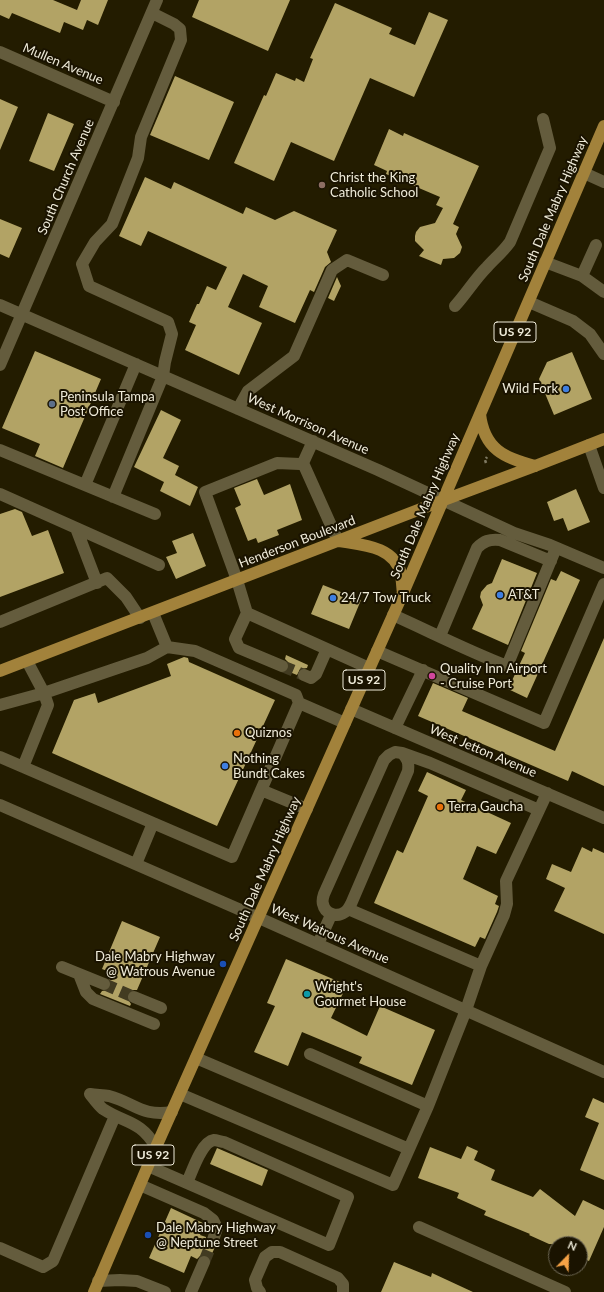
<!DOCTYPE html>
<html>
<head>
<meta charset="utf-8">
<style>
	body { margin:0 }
	#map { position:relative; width:604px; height:1292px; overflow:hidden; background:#231c00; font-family:Lato,sans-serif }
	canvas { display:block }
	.north { position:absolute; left:548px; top:1236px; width:40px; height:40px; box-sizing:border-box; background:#1a1300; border:1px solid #6f6957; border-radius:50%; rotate:23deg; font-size:11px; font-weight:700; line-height:16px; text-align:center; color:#efebd9 }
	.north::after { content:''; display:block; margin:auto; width:14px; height:18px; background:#f5a246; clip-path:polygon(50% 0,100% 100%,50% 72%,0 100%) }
</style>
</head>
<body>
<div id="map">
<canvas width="604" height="1292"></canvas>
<div class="north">N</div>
</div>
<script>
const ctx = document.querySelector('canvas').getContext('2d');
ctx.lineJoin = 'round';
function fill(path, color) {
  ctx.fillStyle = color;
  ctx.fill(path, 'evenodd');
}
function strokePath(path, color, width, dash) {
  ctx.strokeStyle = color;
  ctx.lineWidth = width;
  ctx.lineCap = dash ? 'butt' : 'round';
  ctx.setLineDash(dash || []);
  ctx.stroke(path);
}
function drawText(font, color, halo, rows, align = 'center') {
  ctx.font = font + ' Lato,sans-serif';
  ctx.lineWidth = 4;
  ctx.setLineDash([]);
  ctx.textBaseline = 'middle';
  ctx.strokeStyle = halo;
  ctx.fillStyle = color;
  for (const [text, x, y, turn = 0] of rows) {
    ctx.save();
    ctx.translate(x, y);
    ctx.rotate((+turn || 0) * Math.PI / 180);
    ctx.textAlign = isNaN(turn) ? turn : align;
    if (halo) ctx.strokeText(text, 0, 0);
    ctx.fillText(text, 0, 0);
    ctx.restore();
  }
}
fill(new Path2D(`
	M0,0H53L77,10L81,0H108L98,25L87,20L83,30L64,22L60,33L12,13L9,19L0,15Z
	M199,0H290L268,51L192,17Z
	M335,3L392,28L389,34L415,45L429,12L448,20L414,97L370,78L334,161L291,142L274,181L234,163L264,95L266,96L276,73L295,81L296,78L304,82L313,59L310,58Z
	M175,76L234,102L209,160L150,135Z
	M0,99L18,107L0,150Z
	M48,113L74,124L54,171L29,161Z
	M389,129L403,136L404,133L479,166L453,224L459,227L456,234L462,247L460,253L454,258L443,259L441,265L419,256L424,250L415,241V236L416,232L420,227L435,223L443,208L436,205L440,197L386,174L387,171L374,165Z
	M145,177L171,189L174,182L243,214L246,207L275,220L294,211L337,230L327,252L331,262L325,267L314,292L310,290L295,323L259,307L268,286L243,274L228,307L262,323L239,375L185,350L196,325L189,322L197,304H199L207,286L216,290L227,267L148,231L141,246L119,236Z
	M0,219L22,228L9,258L0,254Z
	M337,277L341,286L334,301L328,298Z
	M35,351L101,379L63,468L35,456L40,444L2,428Z
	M572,352L592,399L554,415L539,379L547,362Z
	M161,410L181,420L163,458L179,466L175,475L198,487L190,506L160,491L164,482L134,467Z
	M257,479L264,495L290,484L302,520L277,530L279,535L258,543L256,538L248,541L235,508L241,505L234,488Z
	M576,489L590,522L568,531L563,518L554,521L547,502Z
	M15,509L22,512L32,536L48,530L64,573L0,597V514Z
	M193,533L206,566L176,579L166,557L177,553L172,541Z
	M502,559L537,573L508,645L472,629L483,605L480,597L481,592L487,585L492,583Z
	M561,571L580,580L527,698L508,689L525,653L521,651L551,579L556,581Z
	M323,585L361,600L349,629L311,614Z
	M604,638V786L572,771L568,781L418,716L433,683L468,698L462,711L555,751Z
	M286,655L308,665L307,668L300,669L297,675L287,671L289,665L288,662L285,659Z
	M184,657L188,658L189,662L275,700L217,826L52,753L74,700L95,693L98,703L171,676L167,664Z
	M427,772L466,790L461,800L511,823L496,854L477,846L463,879L498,896L495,904L499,906L497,912L485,939L480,937L475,947L374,903L397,850L403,853L428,796L418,791Z
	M582,847L592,852L593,848L604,853V934L554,911L565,888L546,879L552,864L571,872Z
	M122,921L160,937L137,990H133L127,994V998L131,1004L130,1006L100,994L102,991L108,990L111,986V983L107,977L110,972L102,969Z
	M286,959L347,985L331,1018L367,1036L380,1006L435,1030L412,1085L359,1063L362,1057L302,1032L288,1066L254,1052L275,1006L267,1003Z
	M593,1098L604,1103V1180L580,1170L599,1123L585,1117Z
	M467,1146L478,1151L474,1160L495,1170L491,1180L533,1197L540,1189L575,1216L583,1200L604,1210V1227L589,1261L580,1257V1244H549L529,1235L530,1234L484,1215L486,1211L457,1198L459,1193L418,1178L430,1147L461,1159Z
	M217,1148L268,1170L262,1186L210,1164Z
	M171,1208L205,1224L200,1235L206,1237V1241L208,1245L215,1247L210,1258L204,1255L200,1256L197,1259L191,1256L184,1273L149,1258Z
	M394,1262L431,1277L432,1273L473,1292H381Z`), '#b2a365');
strokePath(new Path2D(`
	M282,666L304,675
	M104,984L134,997
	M204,1262L213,1240`), '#423b21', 12, [12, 6]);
strokePath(new Path2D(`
	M486,463L485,460L487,457`), '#7f7a62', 2.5, [3, 2]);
strokePath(new Path2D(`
	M0,52L114,102
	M584,173L604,182
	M545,262L582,276L596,245
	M582,276L604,292
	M529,302L573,321L590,334L604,354
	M0,305L378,470L514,533L550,545L604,568
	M455,306C466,294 475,279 487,267C495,258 502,253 510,242L550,148L543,119
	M0,365L157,0
	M238,409L248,391L294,356L332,270L347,260L383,275
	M313,441L303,463L300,464L277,463L205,492L237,580L247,613L369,668
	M589,445L604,488
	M0,450L155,514
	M303,463L338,541
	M85,485L136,364
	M0,494L159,565
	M113,497L163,376L165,362L172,334L168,322L89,286L82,264L95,242L112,224L138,158L141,137L181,40L180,29L174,24L152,13
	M76,528L97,583
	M153,613L167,647
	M247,613L235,639L239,648L282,666
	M393,615C431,632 468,651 507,666L556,548
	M0,622L107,578L126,597L140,618
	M440,636L477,548C484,541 489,539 500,540L551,561
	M377,651L544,723L604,584
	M304,675L311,678L316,674L327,649
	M299,703L345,723
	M0,705L44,693L147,658L167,647L195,651L296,695L299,703L232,857L153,823L136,864
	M351,709L604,818
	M395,728L423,670
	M402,753C408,759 409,763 408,771L351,904C350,906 348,910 345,912C337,918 325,914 323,904C322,901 323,897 324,894L384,760L389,755L395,752L402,753L430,763L539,810
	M0,757L153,823
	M23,767L48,705L44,693L27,661
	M261,790L307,809
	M0,805L259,918L604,1072
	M348,909L481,966
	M318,944L331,915
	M62,967L104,984
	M79,974L86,992L93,999L154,1024
	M134,997L161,1008
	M310,1054L428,1106L466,1010L481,966L504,915L507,904L506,881L547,793
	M196,1058L409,1149L428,1106
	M90,1094C94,1099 98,1105 103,1109C126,1124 140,1120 156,1147
	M90,1094C96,1095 103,1095 109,1096C135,1103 142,1117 172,1112
	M180,1094L393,1185L409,1149
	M148,1166L329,1245L348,1197L224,1142C221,1142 217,1140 214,1140C201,1142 192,1172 187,1183
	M140,1185L204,1213L213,1220L217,1228L213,1240
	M419,1227L565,1292
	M0,1248L43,1267L53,1261L115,1116
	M98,1281L120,1280L137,1281L165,1292
	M191,1292L204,1262
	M260,1292L257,1288L255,1280L265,1257L272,1252H280L338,1278L343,1284V1292`), '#645c3d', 12);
strokePath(new Path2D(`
	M480,414C484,449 504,458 535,466
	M339,541C363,545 394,546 401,574C402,580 402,587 403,593
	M0,671L444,500L535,466L604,439
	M94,1292L156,1147L403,593L604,126`), '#a2823b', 12);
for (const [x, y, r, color] of [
	[322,185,4,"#8d6e63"],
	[566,389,4,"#3f7fe0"],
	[52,404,4,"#5c6f8a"],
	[500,595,4,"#3f7fe0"],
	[333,598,4,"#3f7fe0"],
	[432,676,4,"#d1479c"],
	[237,733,4,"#e8710a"],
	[225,766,4,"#3f7fe0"],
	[440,807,4,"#e8710a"],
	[223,964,4,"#1a4fb4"],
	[307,994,4,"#0f9aa8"],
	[148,1235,4,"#1a4fb4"]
]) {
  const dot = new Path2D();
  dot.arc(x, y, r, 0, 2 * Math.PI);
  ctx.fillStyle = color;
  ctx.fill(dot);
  strokePath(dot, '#1a1300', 1.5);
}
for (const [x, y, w] of [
	[515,332,42],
	[364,680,42],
	[153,1155,42]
]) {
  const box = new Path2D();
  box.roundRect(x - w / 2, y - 10, w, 20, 3);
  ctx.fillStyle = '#1a1300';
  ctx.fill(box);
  strokePath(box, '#efebd9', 1);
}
drawText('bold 12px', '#efebd9', null, [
	["US 92",515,332],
	["US 92",364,680],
	["US 92",153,1155]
]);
drawText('13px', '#efebd9', '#1a1300', [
	["Mullen Avenue",63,64,23],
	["South Church Avenue",66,177,-67],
	["South Dale Mabry Highway",553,209,-67],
	["West Morrison Avenue",308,424,24],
	["South Dale Mabry Highway",425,506,-67],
	["Henderson Boulevard",297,542,-21],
	["West Jetton Avenue",483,751,23],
	["South Dale Mabry Highway",265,869,-66],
	["West Watrous Avenue",330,934,24]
]);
drawText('13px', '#efebd9', '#1a1300', [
	["Christ the King",330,178],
	["Catholic School",330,193],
	["Wild Fork",558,389,"right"],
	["Peninsula Tampa",60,397],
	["Post Office",60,412],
	["AT&T",508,595],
	["24/7 Tow Truck",341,598],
	["Quality Inn Airport",440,669],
	["- Cruise Port",440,684],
	["Quiznos",245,733],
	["Nothing",233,759],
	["Bundt Cakes",233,774],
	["Terra Gaucha",448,807],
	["Dale Mabry Highway",215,957,"right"],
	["@ Watrous Avenue",215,972,"right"],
	["Wright's",315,987],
	["Gourmet House",315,1002],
	["Dale Mabry Highway",156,1228],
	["@ Neptune Street",156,1243]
], 'left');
</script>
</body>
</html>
